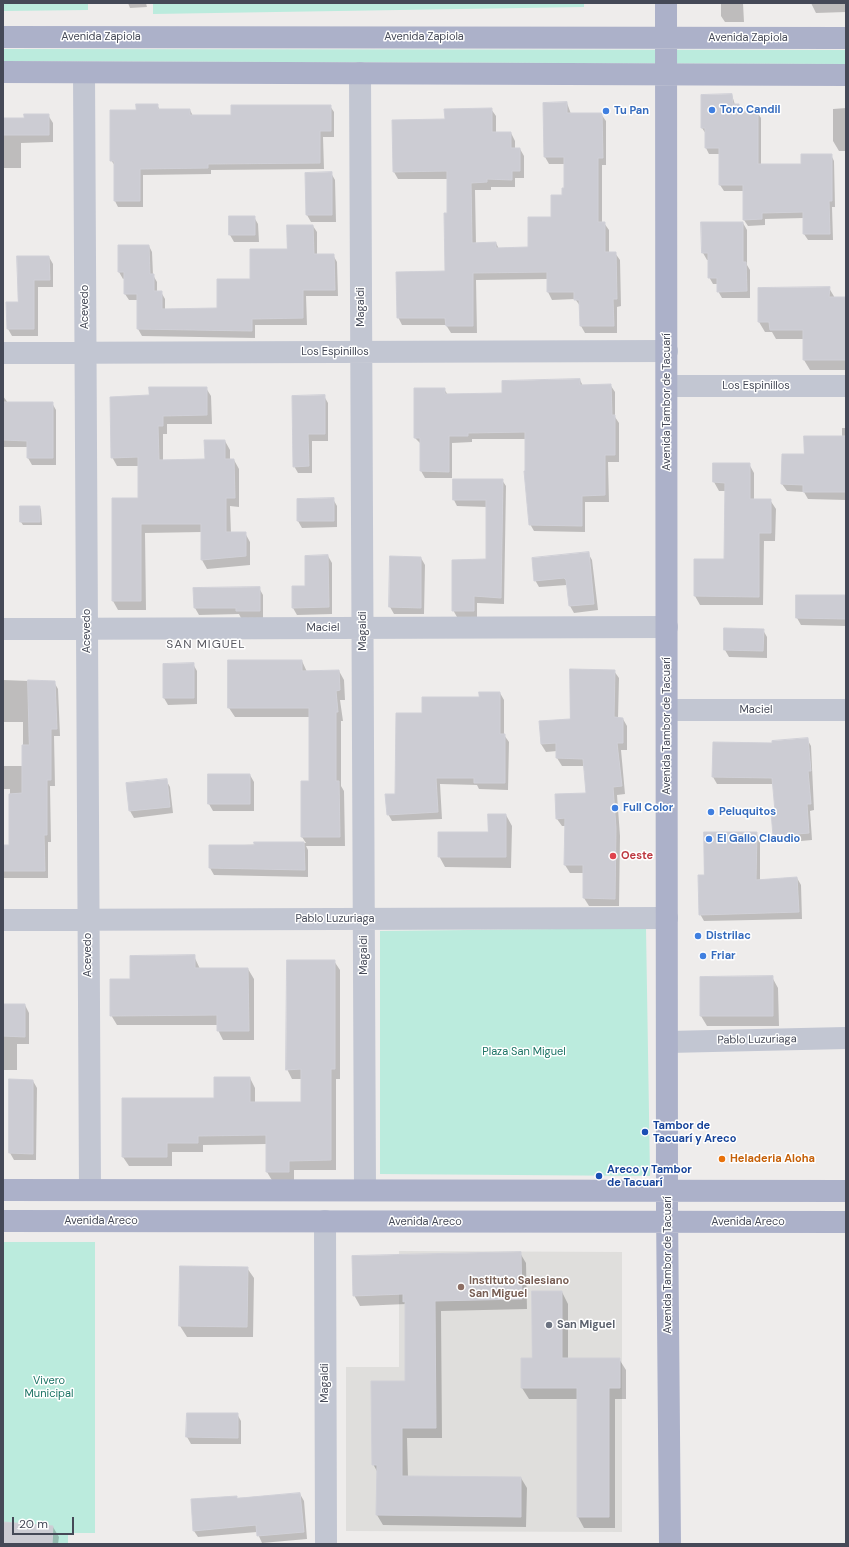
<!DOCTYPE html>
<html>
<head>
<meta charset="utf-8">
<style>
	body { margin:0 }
	#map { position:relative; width:849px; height:1547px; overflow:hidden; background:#eeeceb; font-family:"DM Sans",sans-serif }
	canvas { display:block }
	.frame { position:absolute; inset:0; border:4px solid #454957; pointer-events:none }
	.scale { position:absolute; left:12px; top:1517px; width:62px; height:18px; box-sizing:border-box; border:2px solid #454957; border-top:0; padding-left:5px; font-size:12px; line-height:14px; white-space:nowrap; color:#454957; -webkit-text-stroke:3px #fff; paint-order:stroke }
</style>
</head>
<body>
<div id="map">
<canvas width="849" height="1547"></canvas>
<div class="frame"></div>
<div class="scale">20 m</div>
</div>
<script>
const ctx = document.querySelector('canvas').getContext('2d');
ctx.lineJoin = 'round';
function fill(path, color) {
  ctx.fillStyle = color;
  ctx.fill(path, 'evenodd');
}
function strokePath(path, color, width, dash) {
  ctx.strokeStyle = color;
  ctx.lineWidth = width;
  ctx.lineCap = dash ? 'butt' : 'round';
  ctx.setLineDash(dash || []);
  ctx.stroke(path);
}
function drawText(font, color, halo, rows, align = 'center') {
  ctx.font = font + ' "DM Sans",sans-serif';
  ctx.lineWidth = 3;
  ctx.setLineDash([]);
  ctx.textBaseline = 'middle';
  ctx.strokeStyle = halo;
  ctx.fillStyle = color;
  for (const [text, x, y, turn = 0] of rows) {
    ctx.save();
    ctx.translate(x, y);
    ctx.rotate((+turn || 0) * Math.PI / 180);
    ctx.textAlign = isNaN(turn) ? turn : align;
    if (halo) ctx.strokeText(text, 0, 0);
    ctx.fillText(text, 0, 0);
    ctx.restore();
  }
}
fill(new Path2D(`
	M399,1251L622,1252V1532L346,1531V1367H399Z`), '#dfdedc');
fill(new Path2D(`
	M3,3H88V10L3,11Z
	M153,3H584V7L153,14Z
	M3,49L846,50V64L3,61Z
	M646,928L650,1176L380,1174V931Z
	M3,1242H95V1533H68V1544H3Z`), '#bbebdd');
fill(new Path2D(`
	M128,3H146L147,7L130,8Z
	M721,3H743L744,22H725L721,16Z
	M811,3H846V12L816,13Z
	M732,95L735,105H739L742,111L757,112L761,118V165H802L831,155L834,161L835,207H832L833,240H808L804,234V218L765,219V225L748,226L744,220V191H724L720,185V154H709L706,148V134L702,128Z
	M567,103L571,114H601L606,121V165H602V223H604L609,230V253H615L620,260L621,306L617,307V333H585L581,326V307L575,299L552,300L548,292V279L476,280L477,333H451L446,325H402L398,317L446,272L448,179H398L394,172L446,120L491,109L496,116V133H511L515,141V149H520L524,156V178H515V187H491V190H475L476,244L496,243L499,249L529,248L552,218L565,189V164H549L545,157Z
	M157,105L160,110H190L193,116H232L330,106L334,112V137H323L324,169L211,170V174L143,175V207H118L115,201V166L111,160L137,111Z
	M846,108V151H839L833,141V109Z
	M48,115L53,123V142L21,143V168H3V119H25Z
	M331,173L335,180L336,222H311L307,215Z
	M254,217L258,224L259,242H234L230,235Z
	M702,223H743L747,230V265L750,270V298H722L718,291V284H713L709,277V260H707L703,253Z
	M313,226L317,232V255H333L337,262L338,296H306L307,325H255V338L142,336L138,329V300H129L125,294V278L123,279L119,272L149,246L152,252L153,275L157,282V292H161L165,299V310L218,309L288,250Z
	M49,257L53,264V287H38V336H12L8,329L7,303H19Z
	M829,288L835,298H846V370H810L804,360V339H776L772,332H765L759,322Z
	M580,380L583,386H611L615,392V417L619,423V462H608L609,502H585V532L534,531L530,524L526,439H472V442L452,443V478H425L421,471V444L415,438L444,389L448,395L503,394Z
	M206,388L211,396L212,424H167V434H163V461L206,460L225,441L230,450V460H234L239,469V507L230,506L231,533H245L250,542V565L207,569L202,560V532L145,533L146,610H118L113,601L139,499V466H117L112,457L150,396Z
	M3,396L8,403H52L56,410V465H32L28,458V447H3Z
	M324,396L328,403V441H312V473H298L294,466Z
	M842,428H846V500L808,499L804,492L787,491L782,484L805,455L842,437Z
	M714,464H749L754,473V500H770L776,509L775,541H764L763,605H700L695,596L725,560L726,491H719L714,482Z
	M502,480L506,486L504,604L477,603V617H457L453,610L487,560V507L457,506L454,500Z
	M333,499L337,506V527L302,528L298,521Z
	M21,507H40L41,510L42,525H23L21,522Z
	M588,553L592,560L598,610L574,613L570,606L567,585L539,587L535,580Z
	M328,556L332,563V614L297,615L293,608Z
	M391,557L421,558L425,565L424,614H394L390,607Z
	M259,588L263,595V618H241L239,614L199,615L195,608L194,589Z
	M797,596H846V626L801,625L797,618Z
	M725,629L763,630L767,637V658L729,657L725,650Z
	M302,661L307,672L339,671L344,680L345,700H340L343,721H341V786L344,791L345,846H306L308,850V877L214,875L210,868V846L306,843L302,837L310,782V717H235L229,708Z
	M193,664L197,671V704L168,705L164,698Z
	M614,671L619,678L618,718L623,719L627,726V750H621L625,794L617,795L620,836L619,906H589L584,898V873H570L565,865L566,826H562L557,819L587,794L585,766H562L557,758V751L546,752L541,744L540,722L571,720Z
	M3,680L54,682L58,689L60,736H54L55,786H50L51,842H48V878H3V846H10V789H3V766H23V722H3Z
	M500,693L504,700V735L509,742L508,790L479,789L477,785L440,784L442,819L392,821L388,814L396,795L423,714Z
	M807,739L811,746L814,810L810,811L812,840L778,843L774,836L776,812L774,784H717L713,777L773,744Z
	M209,775H250L254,782V811H213L209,804Z
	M166,780L170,787L173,813L134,818L130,811Z
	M506,815L512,826L511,868L445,867L439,856L489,833Z
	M756,833L760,840V880L797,878L801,885L802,919L704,921L700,914L705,876Z
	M194,956L200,969H248L254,979V1040H223L218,1030V1025H117L111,1015L131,980Z
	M334,961L340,970V1079H336V1170H294V1182H273L267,1172V1144L203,1145V1152H172V1166H129L123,1157L250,1078L255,1088V1103H302V1079H292L287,1069Z
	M772,977L778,988L779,1026H707L701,1016Z
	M3,1005H25L29,1013V1044H17V1070H3Z
	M33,1081L37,1088L36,1160H14L10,1153Z
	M520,1253L526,1263L527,1309L441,1311L442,1438H407L408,1477L521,1478L527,1488L526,1527L383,1525L377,1515L378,1473L373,1464L406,1382V1304L360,1306L354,1295Z
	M181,1267L247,1268L254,1278L253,1337H187L180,1326Z
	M562,1292L568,1304V1359H619L626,1370V1399H615V1528H584L578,1517V1399H529L522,1388Z
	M237,1414L241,1421V1444H191L187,1437Z
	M300,1494L304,1501L307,1539L262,1543L257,1532L198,1537L194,1531L238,1499Z
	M3,1523L53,1527L59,1537L58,1544H3Z`), '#0003');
const building = new Path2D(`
	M732,94L733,104H739L740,111H758V164H801V154H832V201H829L830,234H803V212L762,213V219L743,220V185H719V148H705V128H701V95Z
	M567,102V113H602L603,158H598V222H605V252H616L617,299H613L614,326H580L579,300H574V292H547V272L473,273V326H446L445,318H397L396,272L445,271L444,213H447V171L393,172L392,120L445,119L444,109L492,108V132H511V148H520V171H512V180L487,179V182L471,183L472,243L496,242V248L528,247V217H551V195H562V188H564V157H544L543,103Z
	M136,104H158V109H190V115H231V105H331V131H320V163L208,164V168L140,169V201H114V161H110V110H136Z
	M24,114H49V135H3V118H24Z
	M332,172V215H306L305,173Z
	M229,216H255V235H229Z
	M701,222H743V262H746L747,291L717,292V278H708V253H702Z
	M287,225H313L314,254H334L335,290H303V318L252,319V331L137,329V294H124V272H118V245H149L150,274H154V291H162V309L217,308V279H250V249H287Z
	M17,256H49L50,280H34V329H7L6,302H18Z
	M830,287L829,297H846V360H803V330H770L769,322H758V288Z
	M580,379V385L611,384L612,415H615V455H605V495L582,496V526L529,525L524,471H525V432L468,433V436H449V472L420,471V438H414V388H445V394L502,393V381Z
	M149,387H207V415L163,416V426H158L159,460L205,459L204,440H225V459H234L235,498H226V532H246V556L201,560V524H141V601H112V498H138V457L111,458L110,397L149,395Z
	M325,395V434H308L309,466L293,467L292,396Z
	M3,402H53V458H27V441L3,440Z
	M804,436H846V492H803V485L781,484L782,454H804Z
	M713,463H750V499H771V533H759V597L694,596V559H724L725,483L713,482Z
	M453,479H503L501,598L474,596V611H452V560L486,559V500H453Z
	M334,498V521H297V499Z
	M20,506H40V522H20Z
	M589,552L594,604L569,606L566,580L564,578L534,581L532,558Z
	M328,555L329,607L292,608V586H305V556Z
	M390,556L421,557V608L389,607Z
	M260,587V611H236V608H194L193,588Z
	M796,595H846V619L796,618Z
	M724,628L764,629L763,651L724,650Z
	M228,660H302V671L339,670L340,690L336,691L338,712H336V781H339L340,837H301V781H309V708H228Z
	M194,663V698H163V664Z
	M570,669L615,670L614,717L623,718V743H617L622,786L613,787L616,828L615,899L583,898V865H564L565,818L556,819L555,794L586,793L583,759L556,758V743L541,744L539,721L570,719Z
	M28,680L55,681L57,729H51V780H47V835H44L45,871H3V845H9V794L22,793V745H29Z
	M479,692H500V734H505V783H474V778H436L438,812L387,815L385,794H395L396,713H422V697H479Z
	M808,738L811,771H808L811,804H807L809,833L773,836L771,812L775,811L772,778L712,777L713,742L772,743V741Z
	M208,774H250V804H208Z
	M167,779L170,807L129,811L126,783Z
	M488,814H506V857H438V832H488Z
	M704,832H757L756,880L797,877L799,912L699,915L698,875H704Z
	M254,842H304L305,870L209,868V845H254Z
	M195,955V968H248L249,1031H217V1015L110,1016V979H130V956Z
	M287,960H335V1069H331V1160L289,1161V1172H266V1135L198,1136V1143H167V1157H122V1098H214V1077H250V1102H301V1069L286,1070Z
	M773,976V1016H700V977Z
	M3,1004H25V1037L3,1036Z
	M9,1079L33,1080V1154L9,1153Z
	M521,1252L522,1299L435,1301L436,1428H402V1476L521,1477V1517L376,1515L377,1465H372L371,1381H405V1301L403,1302V1294L353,1296L352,1256Z
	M180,1266L248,1267L247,1327L179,1326Z
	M532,1291H562V1358H620V1388H609V1517H577V1388H521V1358H532Z
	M187,1413H238V1438L186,1437Z
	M300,1493L304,1532L257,1536L256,1525L193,1531L191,1499L237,1496V1498Z
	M3,1522L53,1526L52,1544H3Z`);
fill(building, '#ccccd3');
strokePath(building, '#d0d0d7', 1);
strokePath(new Path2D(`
	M84,73L90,1190
	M360,73L365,1190
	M3,353L667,351
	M667,386H846
	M3,629L667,627
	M667,710H846
	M3,920L667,918
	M668,1042L846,1038
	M325,1221L326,1544`), '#c2c6d2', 22);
strokePath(new Path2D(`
	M666,3L667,1208L670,1544
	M3,37L846,38
	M3,72L846,75
	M3,1190L846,1191
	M3,1221L846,1222`), '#acb1c9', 22);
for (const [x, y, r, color] of [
	[712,110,4,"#3f7fe0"],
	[606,111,4,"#3f7fe0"],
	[615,808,4,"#3f7fe0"],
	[711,812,4,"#3f7fe0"],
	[709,839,4,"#3f7fe0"],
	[613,856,4,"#e0444e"],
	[698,936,4,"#3f7fe0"],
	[703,956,4,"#3f7fe0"],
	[645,1132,4,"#1a4fb4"],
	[722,1159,4,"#e8710a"],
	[599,1176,4,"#1a4fb4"],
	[461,1287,4,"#8d6e63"],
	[549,1325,4,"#6b7280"]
]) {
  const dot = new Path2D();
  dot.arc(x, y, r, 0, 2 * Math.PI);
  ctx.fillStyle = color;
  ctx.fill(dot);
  strokePath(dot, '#fff', 1.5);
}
drawText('11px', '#454957', '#fff', [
	["Avenida Zapiola",101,37],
	["Avenida Zapiola",424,37],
	["Avenida Zapiola",748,38],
	["Acevedo",85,307,-90],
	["Magaldi",361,307,-90],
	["Los Espinillos",335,352],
	["Los Espinillos",756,386],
	["Avenida Tambor de Tacuarí",667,402,-90],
	["Maciel",323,628],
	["Acevedo",87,631,-90],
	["Magaldi",363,631,-90],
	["Maciel",756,710],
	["Avenida Tambor de Tacuarí",667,726,-90],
	["Pablo Luzuriaga",335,919],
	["Acevedo",88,955,-90],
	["Magaldi",364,955,-90],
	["Pablo Luzuriaga",757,1040,-1],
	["Avenida Areco",101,1221],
	["Avenida Areco",425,1222],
	["Avenida Areco",748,1222],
	["Avenida Tambor de Tacuarí",668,1265,-90],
	["Magaldi",325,1383,-90]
]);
drawText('bold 11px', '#366cbe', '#fff', [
	["Toro Candil",720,110],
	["Tu Pan",614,111],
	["Full Color",623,808],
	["Peluquitos",719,812],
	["El Gallo Claudio",717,839],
	["Distrilac",706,936],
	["Friar",711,956]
], 'left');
drawText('bold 11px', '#be3a42', '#fff', [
	["Oeste",621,856]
], 'left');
drawText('11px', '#1b7364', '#fff', [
	["Plaza San Miguel",524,1052],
	["Vivero",49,1381],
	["Municipal",49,1394]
]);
drawText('bold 11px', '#164399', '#fff', [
	["Tambor de",653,1126],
	["Tacuarí y Areco",653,1139],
	["Areco y Tambor",607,1170],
	["de Tacuarí",607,1183]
], 'left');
drawText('bold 11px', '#c56008', '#fff', [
	["Heladeria Aloha",730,1159]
], 'left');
drawText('bold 11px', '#785e54', '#fff', [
	["Instituto Salesiano",469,1281],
	["San Miguel",469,1294]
], 'left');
drawText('bold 11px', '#5b616d', '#fff', [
	["San Miguel",557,1325]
], 'left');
ctx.letterSpacing = '1px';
drawText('12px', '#595960', '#fff', [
	["SAN MIGUEL",206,645]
]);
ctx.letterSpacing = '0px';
</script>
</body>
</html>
